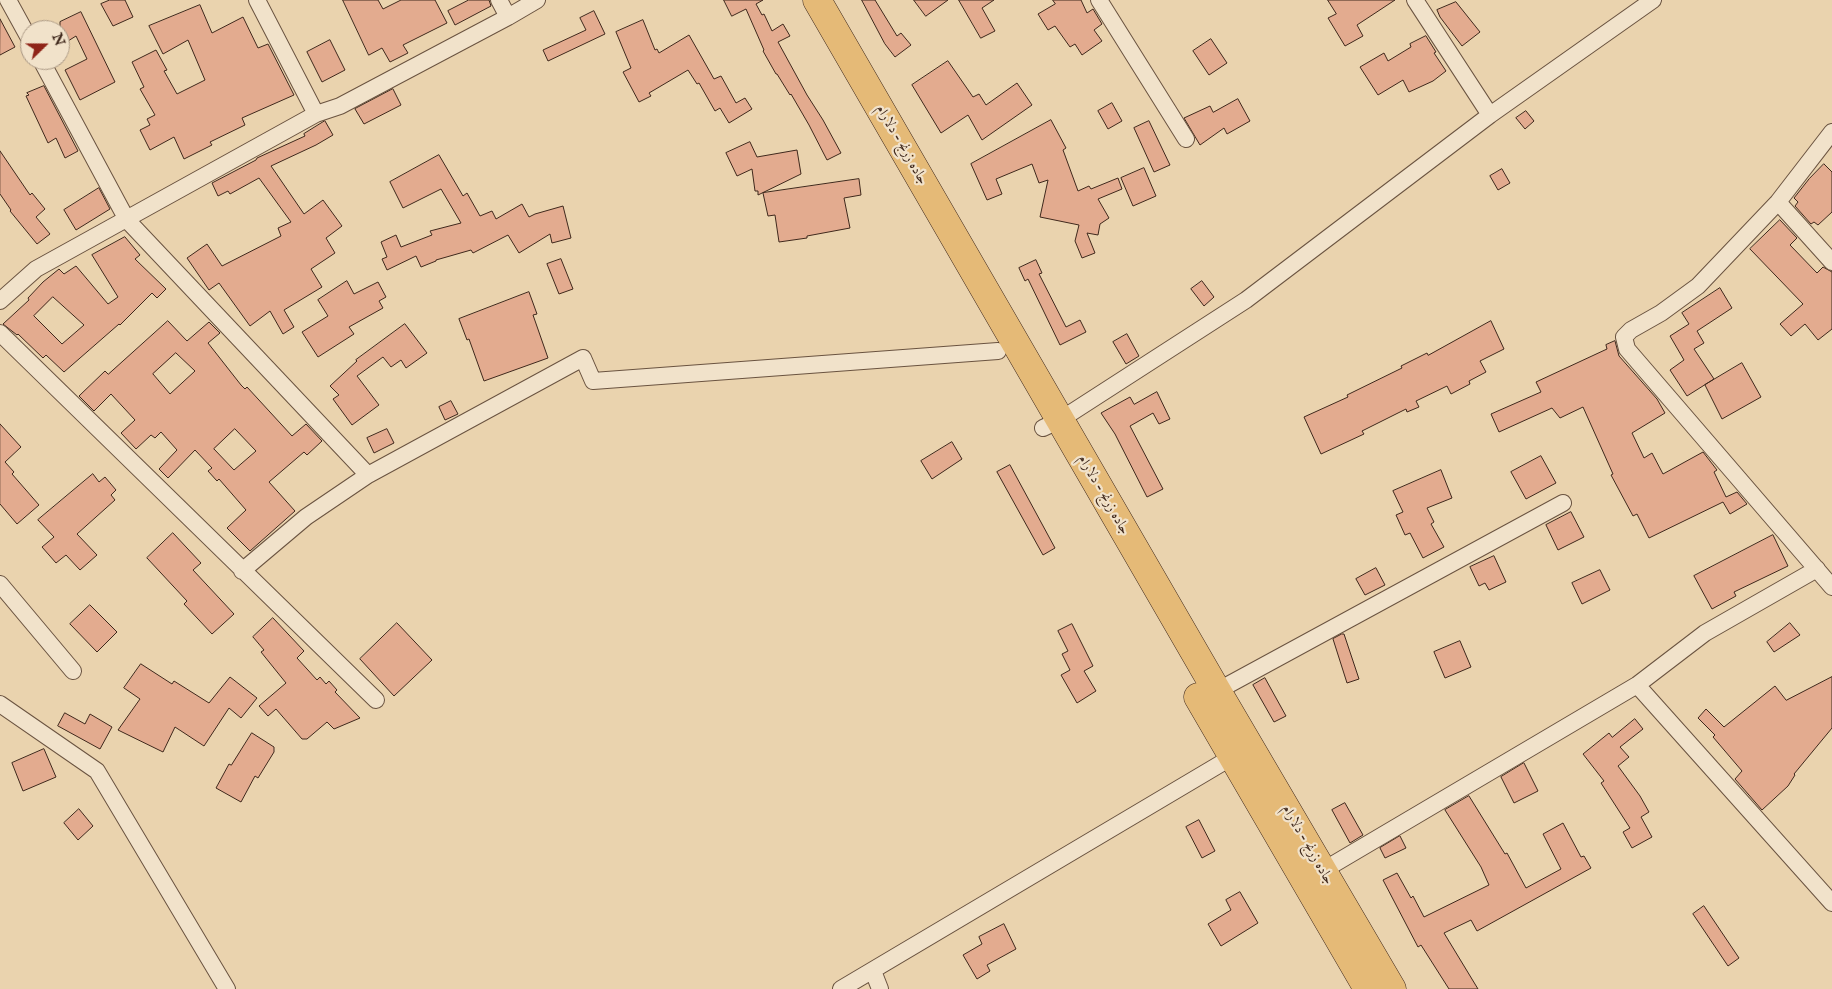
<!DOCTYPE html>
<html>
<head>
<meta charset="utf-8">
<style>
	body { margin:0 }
	#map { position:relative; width:1832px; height:989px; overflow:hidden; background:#ead3ae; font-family:"IM FELL English",serif }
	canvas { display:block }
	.north { position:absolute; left:20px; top:20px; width:50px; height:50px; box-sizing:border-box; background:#f1e2ca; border:1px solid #aa9884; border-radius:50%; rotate:68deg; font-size:14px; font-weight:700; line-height:20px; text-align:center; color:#3f281c }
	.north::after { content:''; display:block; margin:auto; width:18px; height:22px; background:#8f2418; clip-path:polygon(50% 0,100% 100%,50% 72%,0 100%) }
</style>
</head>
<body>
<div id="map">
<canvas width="1832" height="989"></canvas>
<div class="north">N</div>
</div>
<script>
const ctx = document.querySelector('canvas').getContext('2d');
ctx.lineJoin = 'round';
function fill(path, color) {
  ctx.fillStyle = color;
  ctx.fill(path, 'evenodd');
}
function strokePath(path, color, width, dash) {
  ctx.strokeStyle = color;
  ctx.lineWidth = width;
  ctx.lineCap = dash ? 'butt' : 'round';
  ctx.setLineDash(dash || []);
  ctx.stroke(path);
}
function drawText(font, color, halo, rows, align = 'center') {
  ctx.font = font + ' "IM FELL English",Amiri,serif';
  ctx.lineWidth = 4.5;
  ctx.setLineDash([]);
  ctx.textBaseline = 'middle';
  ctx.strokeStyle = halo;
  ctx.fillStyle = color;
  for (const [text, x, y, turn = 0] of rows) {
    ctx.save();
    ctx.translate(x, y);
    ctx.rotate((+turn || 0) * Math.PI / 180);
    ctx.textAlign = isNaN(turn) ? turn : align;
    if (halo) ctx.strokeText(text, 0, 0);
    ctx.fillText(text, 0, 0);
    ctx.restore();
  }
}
const building = new Path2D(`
	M110,0H125L133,17L113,26L101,4Z
	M343,0H378L383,9L401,0H435L447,23L403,45L408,53L390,62L382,48L369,55Z
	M469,0H489L491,6L455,25L448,11Z
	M724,0H763L756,4L762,15L764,14L772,31L783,24L790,36L778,42L807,95L823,120L841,153L827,160L809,125L791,94L790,95L777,74H776L763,51L764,50L746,9L732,16Z
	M862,0H875L897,36L901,33L911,45L895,57L885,44Z
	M914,0H948L926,16Z
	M959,0H994L982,8L995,31L981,38Z
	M1053,0H1081L1087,13L1093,9L1102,24L1094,30L1102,41L1082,55L1075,44L1070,47L1055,26L1048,30L1038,14L1055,4Z
	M1328,0H1395L1357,25L1363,36L1345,46L1328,18L1336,14Z
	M1456,2L1480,32L1462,46L1440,17L1437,10Z
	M200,5L212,33L243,17L258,48L268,44L294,95L242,118L245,125L210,142L212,145L184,159L174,137L150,150L140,130L150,125L147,119L155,115L140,89L144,87L132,62L156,50L167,70L164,71L177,94L205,80L188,40L163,54L149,26Z
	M594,11L605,34L548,61L543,50L586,30L580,18Z
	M81,12L115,82L80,100L65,70L87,59L76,36L60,46V22Z
	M0,19L15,47L0,55Z
	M643,20L655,50L657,49L659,53L689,35L714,79L721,76L736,103L745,98L752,109L729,123L720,108L715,111L699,83L697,84L688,70L649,93L651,96L639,102L623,72L631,68L616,32Z
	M1426,36L1436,52L1434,53L1446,71L1433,81L1409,92L1403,80L1378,95L1360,67L1384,53L1388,61L1411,47L1410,44Z
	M1211,39L1227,63L1209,75L1193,51Z
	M330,40L345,70L322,82L307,52Z
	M948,61L973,97L979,94L986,105L1017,83L1032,105L982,140L968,115L941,133L912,85Z
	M44,86L78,151L65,158L56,138L48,143L26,96L29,95L27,93Z
	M393,89L401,105L364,124L355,109Z
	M1238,99L1250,121L1227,134L1224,128L1200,145L1184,118L1210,106L1213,112Z
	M1112,103L1122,121L1108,129L1098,111Z
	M1526,111L1534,121L1525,129L1516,118Z
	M1051,120L1066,148L1063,150L1078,191L1089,186L1091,189L1118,178L1122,189L1098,199L1109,218L1100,224L1098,235L1087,233L1095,253L1082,258L1075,241L1079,225L1040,217L1048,180L1039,183L1032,164L996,179L1002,194L987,200L971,164Z
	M325,121L333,135L316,145L271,166L304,214L323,200L342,226L326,238L335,253L311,269L322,287L284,310L294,327L283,334L270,311L250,326L219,283L209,290L187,258L207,244L222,266L281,236L278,228L291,222L259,178L230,194L228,191L218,196L212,183L256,160L257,158L305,136L304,134Z
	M1149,121L1170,165L1154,172L1134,128Z
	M750,142L757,157L797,150L801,174L758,195V191H755L752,169L737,176L726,153Z
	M0,151L30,195L32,193L45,209L36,217L50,234L37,244L10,211L11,210L0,194Z
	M439,155L463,196L467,193L480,216L492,211L496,219L522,204L529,217L535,214L563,206L571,238L552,243L550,234L519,253L508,235L473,253L471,250L436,260V261L421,267L416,256L387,270L382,259L387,257L381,242L396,235L401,247L432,235L430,231L461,223L441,189L403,208L390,182Z
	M1824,164L1832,172V212L1818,225L1814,222L1811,224L1795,206L1798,202L1794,198L1809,179Z
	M1144,168L1156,196L1133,206L1121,178Z
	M1502,169L1510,183L1498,190L1490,176Z
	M859,179L861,195L844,198L850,228L807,236V238L779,242L775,215L768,216L763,193Z
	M99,188L110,209L76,230L64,210Z
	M1780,220L1797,238L1790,245L1817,273L1823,267L1832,272V329L1818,340L1805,324L1791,336L1780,324L1803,304L1750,249Z
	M125,237L140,255L135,259L166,289L157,298L152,293L120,325L119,324L64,372L46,355L43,358L18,334L17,335L3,324L29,300L28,298L43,282L59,269L64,274L76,266L108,304L118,297L92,255ZM53,297L84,325L62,344L34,316Z
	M561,259L573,289L559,294L547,264Z
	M1036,260L1042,273L1039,274L1066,327L1080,320L1086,332L1060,345L1028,279L1025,281L1019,268Z
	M347,281L354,294L378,282L386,297L379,301L383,308L349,327L354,334L318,357L302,332L328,316L318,300Z
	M1202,281L1214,297L1204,306L1191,289Z
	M1720,288L1732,308L1697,331L1704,343L1694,349L1714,379L1687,396L1670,370L1684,360L1670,336L1689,324L1682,313Z
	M529,292L537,314L533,315L548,358L484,381L469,339L467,340L459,319Z
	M168,321L187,341L209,322L220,333L208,343L241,385L245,389L247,387L292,436L306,424L322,441L307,455L304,452L269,482L295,511L250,551L227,528L246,510L219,479L217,481L208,471L212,468L195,450L168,478L159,469L177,450L161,432L155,438L151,435L136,449L121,433L135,420L111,394L94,411L79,396L105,371L108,374ZM176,353L195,371L170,394L153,374ZM235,429L256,451L234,470L214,449Z
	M1491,321L1504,349L1480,361L1486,372L1469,381L1470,384L1451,394L1447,386L1416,401L1419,407L1407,412L1406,409L1362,431L1364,434L1321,454L1304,417L1348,397L1347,395L1402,368L1401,366L1427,353L1428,355Z
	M405,324L427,353L406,368L401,360L391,367L383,357L357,376L379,405L352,425L333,399L339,395L330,386L357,361L356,360Z
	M1127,334L1139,356L1126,364L1113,342Z
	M1615,341L1619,356L1657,399L1665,413L1632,433L1644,458L1652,453L1663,474L1703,452L1717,470L1714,472L1726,497L1737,492L1747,504L1730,514L1723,502L1649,538L1637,514L1633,516L1611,475L1613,474L1583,407L1560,418L1552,408L1499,432L1491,414L1541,392L1536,382L1607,349L1606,345Z
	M1742,363L1761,397L1722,419L1705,385Z
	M1157,392L1170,419L1159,424L1153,413L1130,426L1163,489L1147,497L1115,434L1101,413L1130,397L1134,404Z
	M451,401L458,414L445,420L439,407Z
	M0,424L21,447L5,462L14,472L12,474L39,505L17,524L0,504Z
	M387,429L394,443L374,453L367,438Z
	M952,442L962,459L932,479L921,461Z
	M1541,456L1556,483L1526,499L1511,472Z
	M1010,465L1055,548L1043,555L997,472Z
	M1441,470L1452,498L1427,508L1434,522L1431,524L1444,547L1423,558L1410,533L1405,535L1396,515L1403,512L1393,491Z
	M93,474L99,482L105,477L116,490L111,495L115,500L77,534L97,555L80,570L66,555L56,563L42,547L54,537L38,520Z
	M1571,512L1584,537L1558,550L1546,525Z
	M173,533L201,563L193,570L234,614L212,634L184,604L187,601L147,558Z
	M1773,535L1788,566L1734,592L1736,596L1712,609L1694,576Z
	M1494,556L1506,582L1489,590L1485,583L1479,586L1470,567Z
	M1376,568L1385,585L1365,595L1356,579Z
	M1600,570L1610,590L1582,604L1572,583Z
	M90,605L117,632L97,652L70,624Z
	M273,618L304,651L297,658L317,680L320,677L326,684L329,681L337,690L335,692L360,718L334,729L327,722L307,739H302L276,709L268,716L259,706L286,683L261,652L264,650L253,637Z
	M397,623L432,660L394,696L360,659Z
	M1790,623L1800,635L1774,652L1767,642Z
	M1072,624L1093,666L1084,671L1096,691L1077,703L1061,675L1070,670L1062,654L1068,651L1058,631Z
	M1342,634H1344L1359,679L1347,683L1333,639Z
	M1460,641L1471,667L1445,678L1434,652Z
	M141,664L172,684L174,681L209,703L230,677L257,698L241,718L229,708L204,746L175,727L163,752L118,730L140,699L124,688Z
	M1832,677V728L1794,774L1795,775L1788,786L1762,810L1735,779L1742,771L1713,737L1715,735L1698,718L1706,709L1724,727L1775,686L1786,700Z
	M1265,678L1286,716L1274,722L1253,685Z
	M65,713L85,724L90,714L112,727L100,749L58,726Z
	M1635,719L1643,729L1620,747L1629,757L1618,766L1640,796L1649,812L1641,817L1652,837L1632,848L1623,832L1630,828L1601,783L1604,781L1583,754L1609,733L1612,737Z
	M252,733L274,747V752L258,778L255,776L241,802L216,788L229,764L231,765Z
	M44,749L56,777L23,791L12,763Z
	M1524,763L1538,791L1514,803L1501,777Z
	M1469,796L1505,854L1507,853L1526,888L1561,869L1543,834L1563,823L1581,857L1584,856L1591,868L1477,931L1471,920L1444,933L1478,989H1449L1421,945L1418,947L1383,880L1397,873L1411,898L1413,896L1424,917L1489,885L1481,867L1445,810Z
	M1345,803L1363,835L1350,843L1332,810Z
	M79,809L93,826L78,840L64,823Z
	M1199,820L1215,851L1202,858L1186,827Z
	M1400,836L1406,848L1385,858L1380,848Z
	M1240,892L1258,923L1221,946L1208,924L1231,910L1226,900Z
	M1704,906L1739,958L1728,966L1693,914Z
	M1004,924L1016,949L987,965L990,971L977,979L963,955L982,944L979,937Z`);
fill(building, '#e3ab8f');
strokePath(building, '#3f281c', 1);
const minor = new Path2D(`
	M8,0L30,40
	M257,0L316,114
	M499,0L508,17
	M1099,0L1186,139
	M1415,0L1490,115
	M41,60L127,220L368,475
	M1832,132L1778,202L1698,286L1661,313L1631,330L1624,337L1627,349L1832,587
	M1778,202L1832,262
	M0,301L36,269L316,114L340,106L508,17L537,0
	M0,333L376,700
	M1043,428L1060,420L1246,300L1490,115L1653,0
	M242,571L306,517L368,475L583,358L593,381L998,351
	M0,584L73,671
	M1637,685L1832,903
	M1217,691L1563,503
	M0,704L97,771L227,989
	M1322,871L1637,685L1705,633L1817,569
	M873,971L880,989
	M841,989L1232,757`);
const trunk = new Path2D(`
	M817,0L1217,691L1392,989
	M1198,697L1368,989`);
strokePath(minor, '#6a5340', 18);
strokePath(trunk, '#3f281c', 29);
strokePath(minor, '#f1e2ca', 16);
strokePath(trunk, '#e5ba77', 28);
drawText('14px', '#3f281c', '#f1e2ca', [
	["جاده زرنج - دلارام",901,145,60],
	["جاده زرنج - دلارام",1103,495,60],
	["جاده زرنج - دلارام",1307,845,60]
]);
</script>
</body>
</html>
